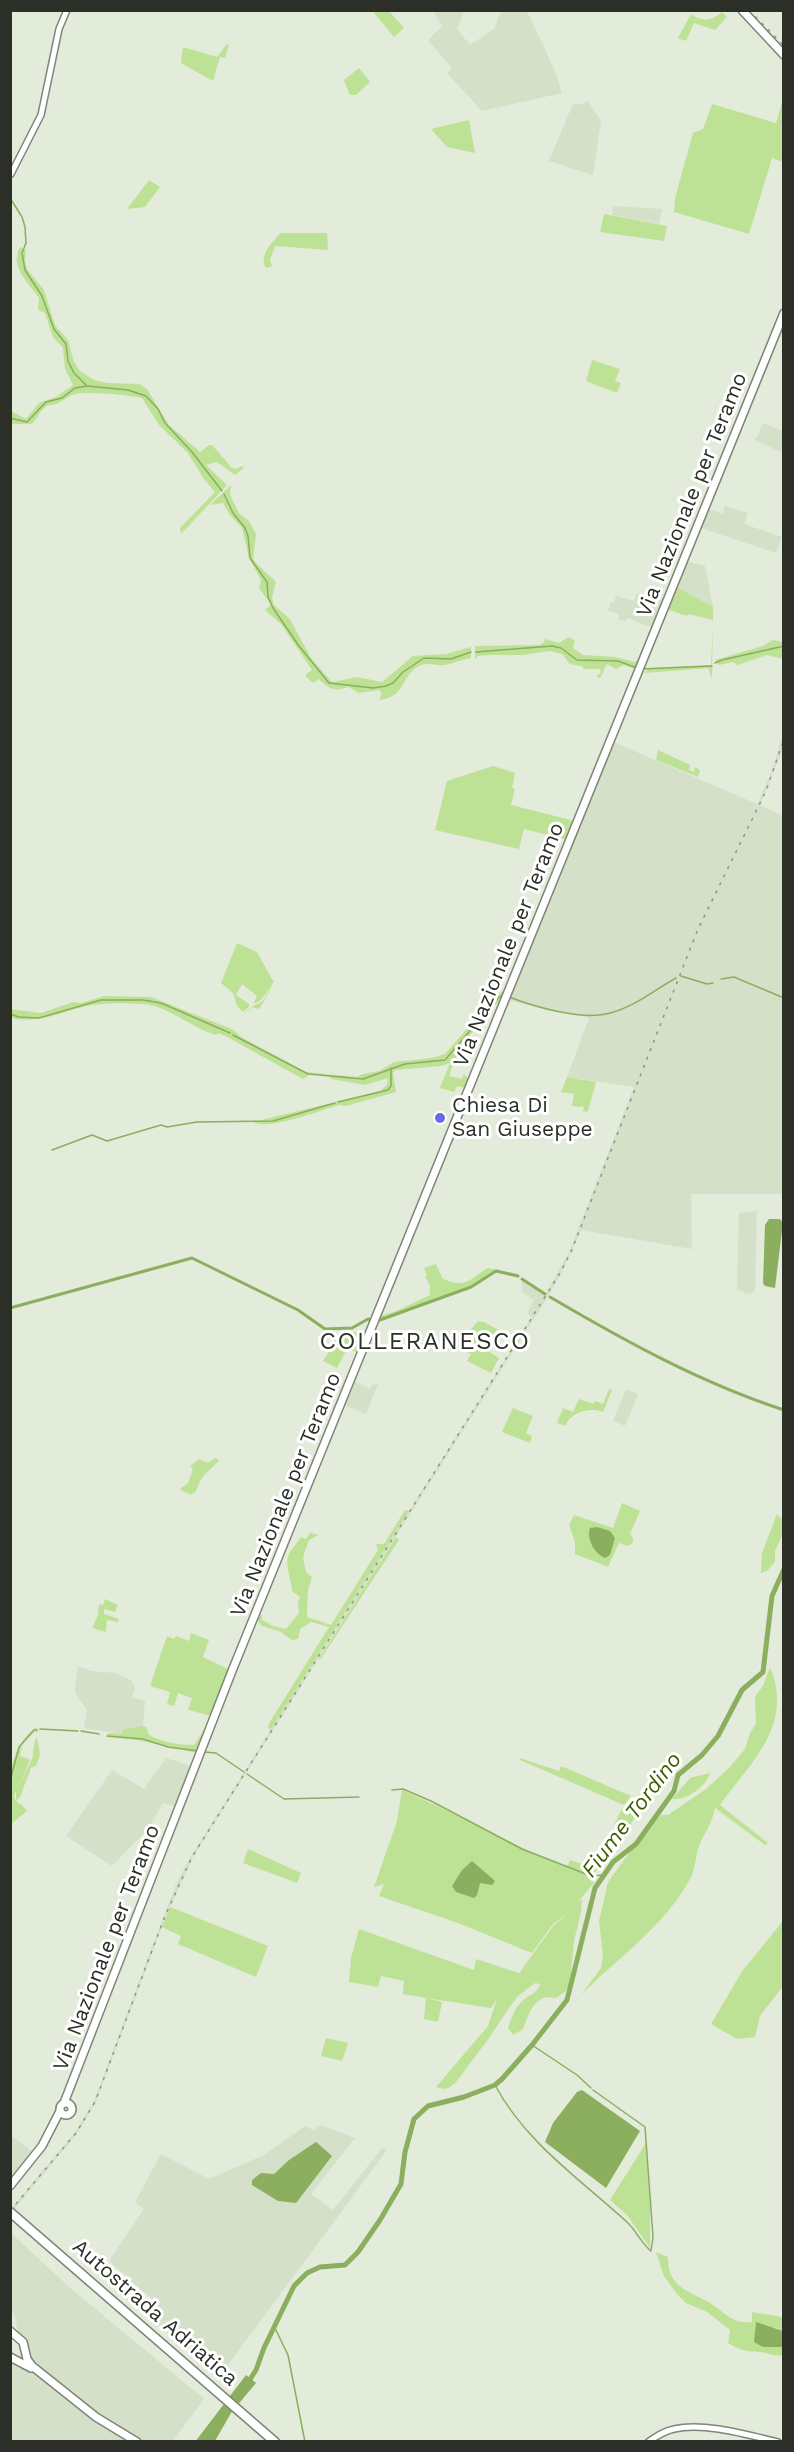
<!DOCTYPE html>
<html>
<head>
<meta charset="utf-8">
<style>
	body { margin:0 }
	#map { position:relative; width:794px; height:2452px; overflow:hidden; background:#e3ebda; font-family:"Work Sans",sans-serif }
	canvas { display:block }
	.frame { position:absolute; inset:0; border:12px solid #2c2f28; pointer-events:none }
</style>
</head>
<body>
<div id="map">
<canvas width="794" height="2452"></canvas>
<div class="frame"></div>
</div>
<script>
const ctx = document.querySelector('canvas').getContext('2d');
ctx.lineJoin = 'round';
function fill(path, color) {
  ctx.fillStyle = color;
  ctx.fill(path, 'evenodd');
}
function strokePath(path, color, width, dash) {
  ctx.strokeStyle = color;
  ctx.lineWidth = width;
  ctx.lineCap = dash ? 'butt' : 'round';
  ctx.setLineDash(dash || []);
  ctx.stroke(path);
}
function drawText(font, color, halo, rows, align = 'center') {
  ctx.font = font + ' "Work Sans",sans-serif';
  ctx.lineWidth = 6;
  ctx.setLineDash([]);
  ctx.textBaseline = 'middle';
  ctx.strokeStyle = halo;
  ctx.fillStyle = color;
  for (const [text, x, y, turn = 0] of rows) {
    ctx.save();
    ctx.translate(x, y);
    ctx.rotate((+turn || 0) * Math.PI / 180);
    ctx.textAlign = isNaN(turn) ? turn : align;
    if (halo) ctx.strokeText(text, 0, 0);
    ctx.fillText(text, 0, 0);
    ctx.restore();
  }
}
fill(new Path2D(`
	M433,11H464L457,29L470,45L494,29L501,11H527L555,71L562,93L482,111L447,73L452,68L430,43L428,40L442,26Z
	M588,101L601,121L593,175L549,161L572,106L575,103L580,105Z
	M613,206L662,209L659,224L612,215Z
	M763,423L783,431V444L780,452L754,439L757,437Z
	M725,506L748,513L744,524L782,537L776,553L701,528L700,524L707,508L722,514Z
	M685,561L705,566L713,607L675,586Z
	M636,594L663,601L653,628L628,618L624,621L619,620V614L608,611L611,602L614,603L616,596L634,601Z
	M783,733L782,751L760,805L783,816V1194H691L692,1249L581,1230L561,1274L549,1295L193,1857L166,1916L96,2102L77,2134L11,2213V2209L75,2132L94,2101L164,1915L177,1882L191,1856L532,1317L527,1313L534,1300L522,1292V1279L545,1295L569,1252L634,1087L567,1077L589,1018L506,1000L611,741L757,804L772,771Z
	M757,1211L755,1290L750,1294L737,1290L739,1213Z
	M352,1380L370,1389L372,1385L378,1384L366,1414L342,1404Z
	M626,1389L638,1394L625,1426L613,1421Z
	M78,1666L91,1671L116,1673L131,1680L135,1688L132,1697L145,1701L143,1726L134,1729L129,1728L122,1734L84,1728L87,1710L75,1693V1687Z
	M166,1758L194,1767L177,1807L163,1803L149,1828L112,1866L66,1836L112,1770L144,1789Z
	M321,2125L355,2138L311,2194L333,2210L382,2148L387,2150L219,2377L152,2319L159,2305L109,2261L144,2209L135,2202L161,2154L209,2179L264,2155L305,2126L313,2130Z
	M11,2136L35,2153L11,2183Z
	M10,2232L69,2287L204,2399L173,2441H142L120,2430L103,2419L31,2362L17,2330L16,2320L11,2308Z
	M10,2353L57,2391L124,2441H11Z`), '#d4e0c8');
fill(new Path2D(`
	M376,11H389L404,28L394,37L374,13Z
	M722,12L727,17L715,30L694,23L686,41L678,38L691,14C702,22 712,21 722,12Z
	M227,44L229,45L225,58L220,57L213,81L181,63L183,47L217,57Z
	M359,68L370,82L356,95H350L344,80Z
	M783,99V162L772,158L749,234L674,212L675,198L693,133L703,129L712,104L776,123Z
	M469,120L475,153L447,147L431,129Z
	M149,180L160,187L145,207L127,209Z
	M604,214L667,226L664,241L600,232Z
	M280,233H327L328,250L275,246L270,260L272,266L266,268C258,254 273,243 280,233Z
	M20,247L26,250L25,262L27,269L44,290L55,325L68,340L74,362L80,371L94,380L107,383L139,384L147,389L169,425L200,452L209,445H212L232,468L236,469L242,466L244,468L235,475L217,462L206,465L227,485L181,534L180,528L215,492L204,479L187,452L159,425L142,398C131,395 86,391 75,394C65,397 59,406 48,405L42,410L32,424H11V411L26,419L39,403L56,397L73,385L65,369L63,348L53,337L45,313L38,310L39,298C29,283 9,267 20,247Z
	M592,360L620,369L615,381L621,383L617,393L586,381Z
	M231,485L230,495L239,513L248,520L256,534L253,559C260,568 268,574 276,582L272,597L274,605L290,619L311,658L330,680L333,682L357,677L382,682L413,656L446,654L471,647V658C462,659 453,664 444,665C434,666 426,661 417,667C400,679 405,697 379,700L382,693L379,690L359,693L348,687C334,692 329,689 319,679L313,683L306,677V674L312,670L281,624L265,610L271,605L259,588L261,580L249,558L242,528L230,515L223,503L210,505Z
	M675,586L713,607L712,679L708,668L645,673L648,668L711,665L713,620L688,614L687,616L666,609Z
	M569,637L575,641L573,648L583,655L615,657L635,662L639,659L635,669L624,665L616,669L607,664L600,678L596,676L601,673L600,669H584L582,666L570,664L562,654L550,651L522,655H489L478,656L475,659V646L539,645L543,643L545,639L559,643Z
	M773,640L783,642V659L767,655L737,665L733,662L719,665L715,660L763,646Z
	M658,750L690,765L689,770L694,772L695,767L700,770L698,777L656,760Z
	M493,766L515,773L512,788L515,789L511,805L575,821L568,840L524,829L519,849L435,830L447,781Z
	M237,943L257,952L273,981L274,979V981L263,1003L261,1005V1007L257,1009L253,1007L242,1016L253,1006L263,1001L270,987L261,1000L253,1004L257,996L242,984L236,995L249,1004V1007L243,1012L237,1006L233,993L221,983Z
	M507,989L501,1005L497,1003L465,1041V1048L455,1059L449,1076L462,1079L464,1074L469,1080L465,1088L457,1086L454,1092L440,1088L450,1063L441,1066L395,1070L393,1073L396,1092L346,1106L339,1105C321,1110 268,1131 253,1122L380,1091L387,1085L388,1078L365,1085L331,1079L329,1076L310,1074L303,1079L229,1038L218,1033L216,1035C191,1028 169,1006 143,1004C126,1003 109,1003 92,1005C63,1010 40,1025 11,1018L10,1009L41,1013L73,1002L81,1003L104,996L151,997L234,1030L241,1037L306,1072L357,1077L363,1074L379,1071L394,1062L432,1058L445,1054L497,994Z
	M567,1077L596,1082L588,1111L583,1112L584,1107L572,1106L574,1094L561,1092Z
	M436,1264L443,1279C468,1289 468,1279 488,1268L518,1274L519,1276L496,1270L469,1287L381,1321L377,1320L379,1316L394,1312L430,1295V1286L425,1276H427L424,1268Z
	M478,1321L484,1322L497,1329L488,1351L499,1358L491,1373L467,1361L471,1354L456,1347Z
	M366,1331L367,1333L360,1353L347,1349L337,1368L323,1361L341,1333Z
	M609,1389L612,1390L603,1412C590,1407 571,1412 565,1426L557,1423L563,1408L573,1412L579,1399L593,1404L595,1401L603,1404Z
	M513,1408L533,1416L526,1433L532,1436L530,1443L502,1432Z
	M215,1458L219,1460C214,1467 207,1471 202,1478C195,1488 198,1502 180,1489L188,1483L193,1469L190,1466L199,1459L208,1463Z
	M622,1503L640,1511L630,1534L633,1538V1543L628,1546L619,1543L608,1567L575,1554V1542L569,1525L574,1515L613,1528Z
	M405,1510L409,1511L270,1731L268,1726L271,1720L329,1627L311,1622L300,1629L298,1639L292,1640L281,1632L262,1626L257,1620L258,1616L262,1615V1620L273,1626L286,1629L299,1613L298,1602L300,1597L292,1591C292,1580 285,1568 288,1557C290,1549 298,1543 301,1537L306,1539L310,1533L319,1535L309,1540L303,1557L306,1572L312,1577L308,1590L307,1617L331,1625L378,1550L376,1544H384Z
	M777,1514L783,1520V1534L775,1551V1562L767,1571L761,1573L762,1553Z
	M396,1537L399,1540L397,1543L320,1660L319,1659Z
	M105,1599L118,1605L115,1612L104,1609V1614L119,1619L118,1622L107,1620L106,1632L92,1628L98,1615L99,1604L103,1605Z
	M191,1633L209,1640L203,1657L230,1670L212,1716L188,1710L192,1698L178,1693L174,1706L167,1704L170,1692L150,1686L167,1636L174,1639L176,1636L189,1641Z
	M770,1667C794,1725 752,1761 720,1805L768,1843L765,1845L715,1808C713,1822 704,1833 699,1846C695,1856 696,1867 691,1877C666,1925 619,1957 581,1995L601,1968L603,1956L599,1921L608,1882L655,1818L661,1815H668L706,1789L729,1768L745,1749L750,1733L756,1724L755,1696L763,1686Z
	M211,1720L198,1753L137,1740L109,1737L107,1733L122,1734L124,1729L143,1726L147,1728L148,1734C159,1742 180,1745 194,1745Z
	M37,1727L38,1733L36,1731L33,1733L22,1745L20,1756L30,1760L19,1786L32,1759L35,1740L37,1737L40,1755L36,1766L31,1768L20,1797L16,1801V1791C9,1802 23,1803 27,1811L11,1824C10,1790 4,1749 37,1727Z
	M520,1758L559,1771L561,1766L631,1796L624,1805L520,1760Z
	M710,1773C705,1788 687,1800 672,1799L690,1778Z
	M657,1779L662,1782L618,1841L615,1823L622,1809Z
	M402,1790C458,1814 510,1845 567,1867L570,1860L586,1865H602L593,1874L594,1883L578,1902L582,1899L581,1912L574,1941L570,1983L566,1991L556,1998C534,1993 529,2014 523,2029L513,2035L508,2028C511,2018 515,2008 522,2001C530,1994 537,1994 540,1984L535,1983L518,1996L509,2008L489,2038L456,2082L449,2088L443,2089L436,2087L488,2026L497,1999L491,2008L427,1998L442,2002L438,2022L424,2019L426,1998L403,1994L404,1981L381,1976L378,1987L349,1982L351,1958L359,1929L474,1970L476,1959L519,1973L517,1976L553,1926L569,1912L552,1925L532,1953L458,1923L379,1896L384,1884L374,1887L397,1821Z
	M248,1849L301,1873L297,1883L243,1863Z
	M170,1907L268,1946L256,1977L178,1944L181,1936L162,1927Z
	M783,1921V1986L760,2016L755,2037L737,2039L711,2024L743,1970Z
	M326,2038L348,2043L342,2061L321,2056Z
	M646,2143L650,2205V2248L627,2215L610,2200Z
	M656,2252L668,2257C667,2287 689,2291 710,2303C724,2312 734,2325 752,2322V2312L783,2317V2331L774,2327L763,2347H783V2355C773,2357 770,2353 760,2352C745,2351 742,2351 728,2343L730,2330L707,2312L686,2303L677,2294L664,2276Z`), '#bee295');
fill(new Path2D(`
	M769,1219H780L783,1223L775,1288L765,1286L763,1283L765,1225Z
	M597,1527L610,1531L615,1538L610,1555L605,1558C595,1554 586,1539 590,1528Z
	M472,1861L495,1881L492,1885L480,1883L477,1895L474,1898L456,1892L452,1886L462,1870Z
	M582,2090L640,2131L606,2188L545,2142L553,2123L577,2092Z
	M316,2142L332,2156L296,2203L278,2201L252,2185V2180L261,2173L274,2174L289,2160Z
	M756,2322L783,2331V2347H763L754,2342Z
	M246,2375L256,2383L231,2413L215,2441L195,2442Z`), '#8bae5f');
strokePath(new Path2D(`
	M10,198L22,217L25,227L26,243L22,253L25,270L42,296L54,329L66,344L68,361L74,373L87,386
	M10,418L27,422L46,402L62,398L75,388L87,386L128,390L146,396L158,409L165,423L192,452L222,491
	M224,494L233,513L245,528L248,536L250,558L267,582L268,597L273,608L299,646L329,683L373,688L386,686L393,683L403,672L424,658L451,659L471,652
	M476,652L552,646L561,648L577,660L618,661L637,668
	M715,663L722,660L784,646
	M641,669L712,666
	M681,976L707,984L713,983
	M721,979L734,977L784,998
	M509,997C535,1007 583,1021 610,1013C634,1007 656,989 676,978
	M10,1014L19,1017L39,1018L101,1000H143L161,1003L230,1033
	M233,1035L308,1074L363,1079L405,1064L445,1060L499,997L505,995
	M338,1102L388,1090L391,1086V1068
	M52,1150L92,1135L107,1141L161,1125L167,1127L197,1122L273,1121L335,1103
	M40,1729L78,1731
	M81,1731L99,1734
	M107,1736L143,1739L168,1747L198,1751
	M204,1752L216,1753L244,1772
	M247,1774L284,1799L359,1797
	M10,1781L19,1747L34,1730H37
	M392,1790L403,1789L431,1801L522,1849L591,1876L604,1875
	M532,2045L577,2075L591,2088
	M495,2085C525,2142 581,2180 628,2223C637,2232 641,2243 651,2251L653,2237L645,2127L593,2090
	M274,2326L288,2355L305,2442`), '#8bae5f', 1.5);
strokePath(new Path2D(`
	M522,1279L545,1294
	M550,1297C625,1341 701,1383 784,1410
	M10,1308L192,1258L298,1310L325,1329L352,1328L368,1319L377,1321L471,1287L496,1271L518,1276`), '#8bae5f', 3);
strokePath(new Path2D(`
	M247,2384L256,2370L264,2348L294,2286L307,2273L320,2267L345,2265L358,2252L380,2220L401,2184L405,2152L414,2119L428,2106L464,2097L495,2085L502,2079L532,2045L567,2000L595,1888L613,1862L636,1844L674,1791L678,1775L702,1755L718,1736L742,1690L763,1672L772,1596L784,1569`), '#8bae5f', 5);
const secondary = new Path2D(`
	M11,174L41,115L59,29L67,10
	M648,2442C657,2436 664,2431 674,2429C704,2422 748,2435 778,2442`);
const primary = new Path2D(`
	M742,10L784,55
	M60 2109a6 6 0 1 1 12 0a6 6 0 1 1-12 0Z
	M64,2103L232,1671L784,313
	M10,2186L42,2146L60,2111
	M10,2331L23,2342L27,2359L32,2366L96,2417L137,2442
	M10,2357L31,2368`);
const highway = new Path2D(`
	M10,2212L275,2442`);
strokePath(secondary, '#7e8677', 8);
strokePath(primary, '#7e8677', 10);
strokePath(highway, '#7e8677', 11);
strokePath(secondary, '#fff', 5);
strokePath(primary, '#fff', 7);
strokePath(highway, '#fff', 8);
strokePath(new Path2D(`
	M749,10L784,46
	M10,2211L76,2133L95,2102L165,1916L192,1857L560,1273L571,1252L698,929L766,791L784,739`), '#8e9488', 1.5, [3, 6]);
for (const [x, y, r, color] of [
	[440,1118,6,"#686ae4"]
]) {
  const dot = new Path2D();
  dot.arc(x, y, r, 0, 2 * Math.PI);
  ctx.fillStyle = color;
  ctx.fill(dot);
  strokePath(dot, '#fff', 2);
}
drawText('21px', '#2c2f28', '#fff', [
	["Via Nazionale per Teramo",692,495,-68],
	["Via Nazionale per Teramo",509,945,-68],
	["Via Nazionale per Teramo",286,1495,-68],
	["Via Nazionale per Teramo",107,1948,-69],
	["Autostrada Adriatica",155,2313,41]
]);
drawText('21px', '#2c2f28', '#fff', [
	["Chiesa Di",452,1106],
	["San Giuseppe",452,1130]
], 'left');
drawText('italic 22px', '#3d5c00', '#fff', [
	["Fiume Tordino",632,1815,-53]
]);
ctx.letterSpacing = '1.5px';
drawText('24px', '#2c2f28', '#fff', [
	["COLLERANESCO",425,1342]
]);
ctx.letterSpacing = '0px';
</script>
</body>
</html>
